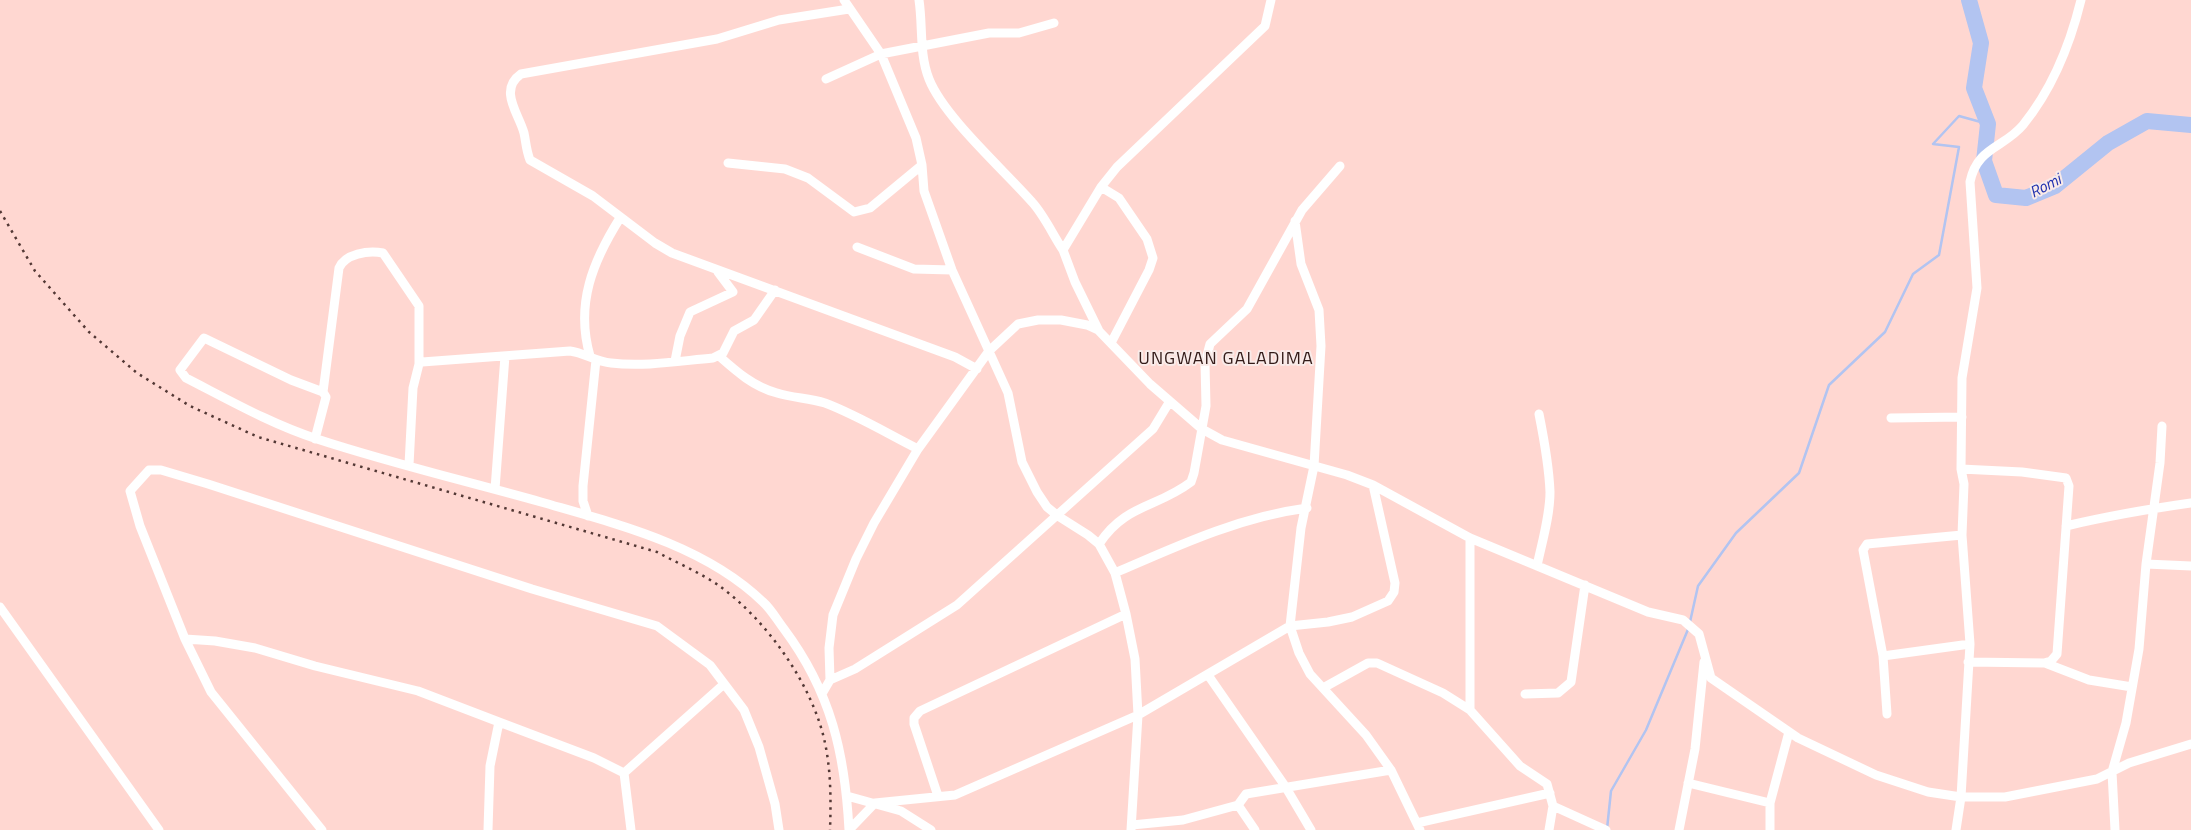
<!DOCTYPE html>
<html>
<head>
<meta charset="utf-8">
<style>
	body { margin:0 }
	canvas { display:block; background:#ffd7d1 }
</style>
</head>
<body>
<canvas width="2191" height="830"></canvas>
<script>
const ctx = document.querySelector('canvas').getContext('2d');
ctx.lineJoin = 'round';
function strokePath(path, color, width, dash) {
  ctx.strokeStyle = color;
  ctx.lineWidth = width;
  ctx.lineCap = dash ? 'butt' : 'round';
  ctx.setLineDash(dash || []);
  ctx.stroke(path);
}
function drawText(font, color, halo, rows, align = 'center') {
  ctx.font = font + ' "Titillium Web",sans-serif';
  ctx.lineWidth = 4;
  ctx.setLineDash([]);
  ctx.textBaseline = 'middle';
  ctx.strokeStyle = halo;
  ctx.fillStyle = color;
  for (const [text, x, y, turn = 0] of rows) {
    ctx.save();
    ctx.translate(x, y);
    ctx.rotate((+turn || 0) * Math.PI / 180);
    ctx.textAlign = isNaN(turn) ? turn : align;
    if (halo) ctx.strokeText(text, 0, 0);
    ctx.fillText(text, 0, 0);
    ctx.restore();
  }
}
strokePath(new Path2D(`
	M1690,622L1698,586L1736,533L1799,473L1829,385L1885,332L1913,274L1939,255L1959,147L1933,144L1959,116L1988,124
	M1607,829L1611,791L1646,730L1689,627`), '#b2c4f1', 2.5);
strokePath(new Path2D(`
	M1969,0L1981,43L1974,88L1988,124L1984,161L1996,195L2026,198L2055,186L2108,143L2147,121L2191,125`), '#b2c4f1', 16);
strokePath(new Path2D(`
	M844,0L881,54L916,138L922,165L924,191L952,270L1008,393L1022,462L1037,492L1047,507L1058,516L1088,535L1099,544L1115,573L1126,614L1135,659L1138,715L1131,830
	M919,0C923,26 919,54 929,79C944,117 1004,170 1032,202C1044,215 1053,235 1063,250
	M1271,0L1265,26L1117,167L1101,187L1063,250L1075,282L1099,331L1150,384L1202,429L1222,440L1347,475L1373,485L1470,538L1648,612L1683,620L1699,634L1711,678L1798,738L1876,775L1928,792L1961,797H2005L2097,779L2129,763L2191,744
	M849,9L779,20L717,39L521,74C498,90 519,114 524,133C526,142 526,150 530,160L593,196L655,243L672,253L955,357L977,369
	M826,79L881,54L989,33H1019L1054,23
	M728,163L785,169L808,178L854,212L870,208L922,165
	M1101,187L1119,198L1147,239L1153,258L1149,270L1111,343
	M1295,221L1301,264L1319,310L1321,346L1314,466L1301,528L1290,626L1299,653L1310,674L1366,735L1391,770L1420,830
	M857,247L914,269L952,270
	M590,356C575,304 593,261 620,218
	M719,356C737,372 754,387 777,393C793,398 809,398 825,403C857,415 888,434 918,449
	M675,361L680,336L690,312L733,292L718,272
	M419,364L422,362L570,351C585,353 596,362 611,363C644,367 679,361 713,358L723,353L734,331L754,320L775,290
	M323,392L291,380L204,338L180,370L186,378C229,400 271,424 317,439C390,463 466,481 541,502C617,524 704,545 763,602C771,609 777,620 784,629C831,692 845,753 849,830
	M1891,418L1962,417
	M315,439L326,397L323,392L339,268C345,254 368,250 383,253L419,306V364L413,388L409,465
	M1961,469L2022,472L2066,478L2069,486L2057,654L2051,661L2044,663L1968,662
	M495,489L505,356
	M588,516L583,501V486L596,360
	M2066,526C2108,516 2149,509 2191,503
	M1470,538V710L1520,766L1547,784L1553,806L1549,830
	M1099,544C1125,504 1157,508 1191,482L1194,473L1206,406L1205,363L1210,344L1247,309L1302,210L1340,166
	M2146,564L2191,566
	M1537,566C1542,542 1550,516 1550,492C1549,466 1544,439 1539,414
	M1115,573C1177,546 1239,517 1307,508
	M0,607L159,830
	M185,639L211,692L322,830
	M1883,656L1970,644
	M2045,663L2089,680L2132,687
	M1208,675L1285,786L1311,830
	M830,680L829,648L833,615L856,559L874,523L918,449L989,351L1018,324L1038,320H1061L1087,325L1098,330
	M1323,688L1368,663H1377L1443,693L1470,710
	M823,692L830,680L855,669L957,605L1153,429L1170,401
	M1525,694L1558,693L1571,682L1585,585
	M1887,714L1883,656L1863,550L1867,544L1962,535
	M499,722L594,758L624,773
	M624,773L724,684
	M624,773L631,830
	M1688,783L1770,803
	M847,796L901,811L931,830
	M938,796L914,724V718L920,711L1126,614
	M1238,805L1246,794L1391,770
	M1238,805L1255,830
	M1553,806L1606,830
	M1417,823L1550,793
	M1132,825L1183,820L1238,805
	M488,830L490,766L499,722L418,691L315,666L255,648L215,641L185,639L140,526L130,491L149,470H161L208,484L532,589L657,626L710,665L744,710L759,747L775,804L779,830
	M849,830L875,803L955,795L1138,715L1290,626L1328,622L1352,617L1388,601L1394,592L1395,583L1373,485
	M1679,830L1695,749L1704,662
	M1770,830V803L1789,732
	M1956,830L1961,797L1970,644L1962,535L1964,484L1961,469L1962,378L1977,288L1970,182C1977,147 2004,148 2023,125C2053,88 2070,45 2081,0
	M2115,830L2112,772L2126,723L2139,649L2146,564L2160,463L2162,426`), '#fff', 9);
strokePath(new Path2D(`
	M0,211L35,271L89,332L137,373L190,406L258,437L657,552C677,563 699,572 718,585C766,619 813,685 825,743C831,771 831,801 830,830`), '#533835', 2.5, [2.5, 5]);
drawText('italic 16px', '#1f31ae', '#f9ebe9', [
	["Romi",2046,187,-27]
]);
ctx.letterSpacing = '1px';
drawText('18px', '#331b18', '#f9ebe9', [
	["UNGWAN GALADIMA",1226,360]
]);
ctx.letterSpacing = '0px';
</script>
</body>
</html>
